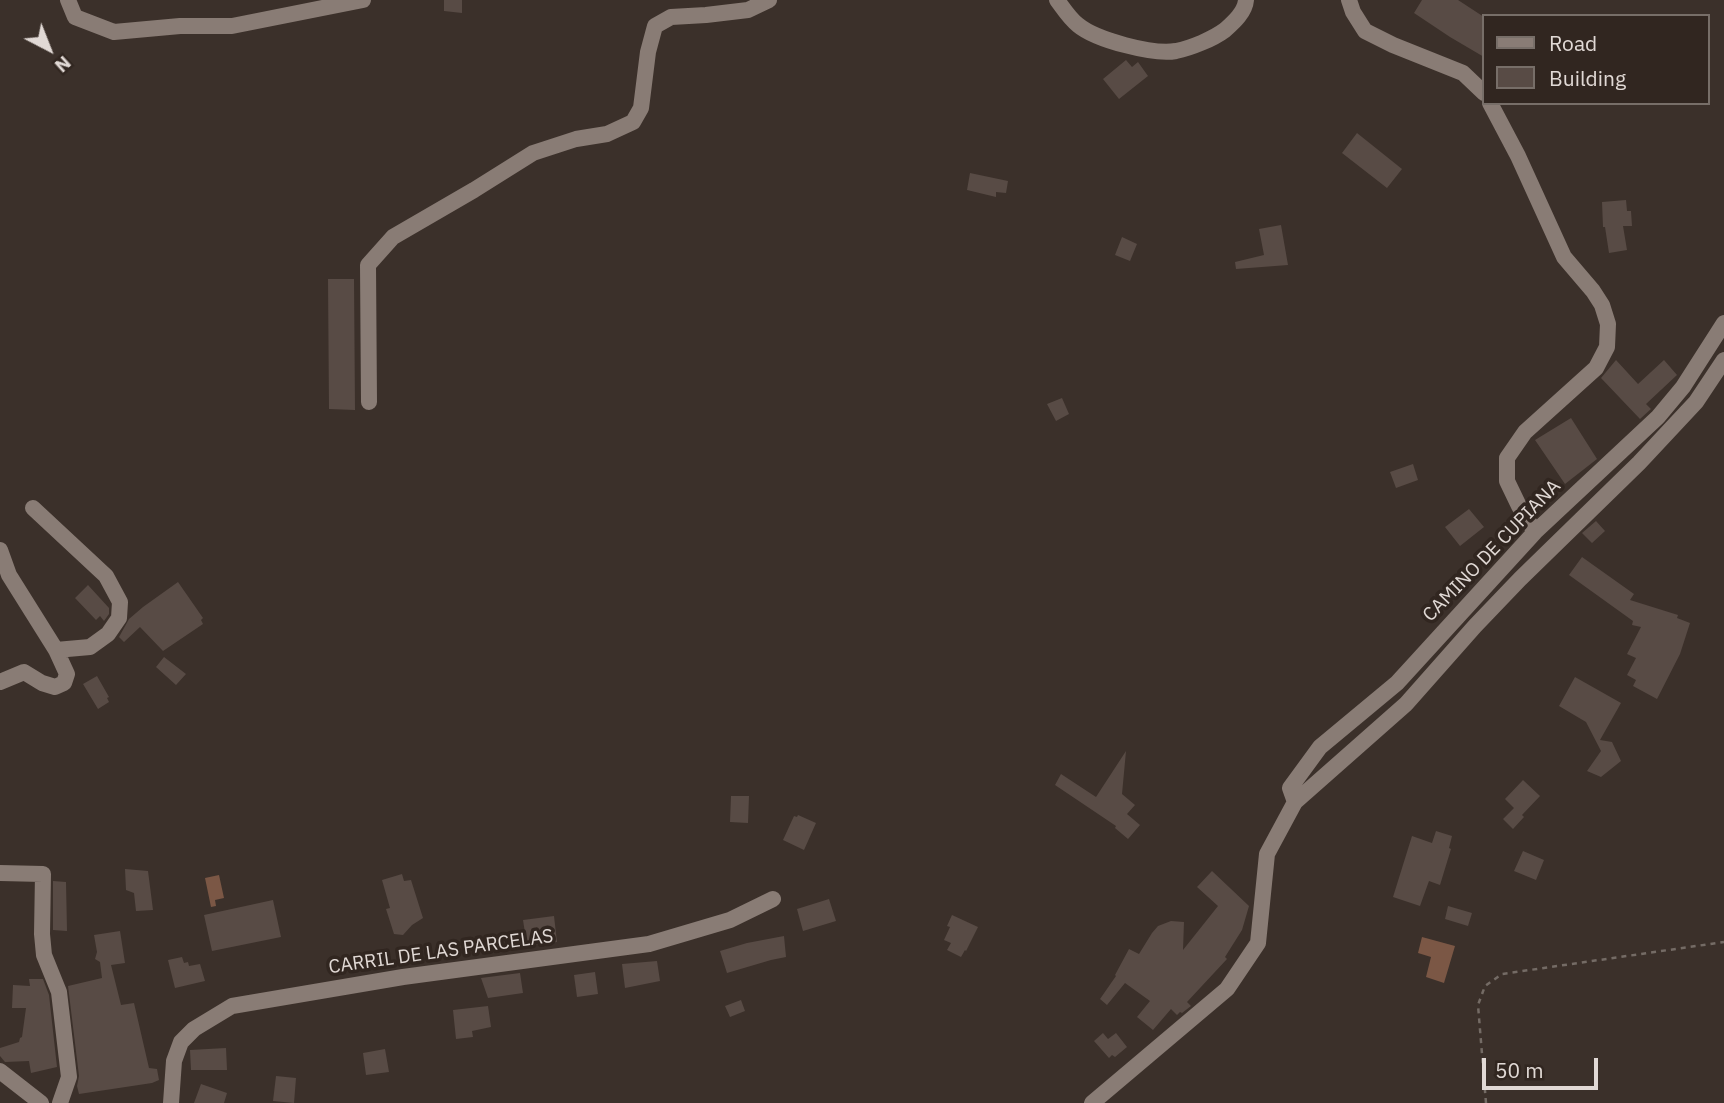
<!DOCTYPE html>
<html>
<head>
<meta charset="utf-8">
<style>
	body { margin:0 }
	#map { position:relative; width:1724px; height:1103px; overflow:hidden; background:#3b302a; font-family:"IBM Plex Sans",sans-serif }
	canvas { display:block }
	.legend { position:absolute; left:1482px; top:14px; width:228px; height:91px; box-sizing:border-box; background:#312620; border:2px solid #776e68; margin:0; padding:9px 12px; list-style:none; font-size:21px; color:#e1d9d5 }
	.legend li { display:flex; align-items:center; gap:14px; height:35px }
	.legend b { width:35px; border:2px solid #776e68 }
	.north { position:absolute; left:14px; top:14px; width:70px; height:70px; -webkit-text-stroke:5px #312620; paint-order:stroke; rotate:138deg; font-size:19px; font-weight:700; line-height:28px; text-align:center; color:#e1d9d5 }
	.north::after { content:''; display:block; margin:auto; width:24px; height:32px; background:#e1d9d5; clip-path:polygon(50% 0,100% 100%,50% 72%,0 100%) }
	.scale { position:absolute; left:1482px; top:1058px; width:116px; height:32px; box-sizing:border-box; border:4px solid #e1d9d5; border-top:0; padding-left:9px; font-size:21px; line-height:24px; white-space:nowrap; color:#e1d9d5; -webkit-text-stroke:5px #312620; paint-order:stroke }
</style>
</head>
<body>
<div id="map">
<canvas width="1724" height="1103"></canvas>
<ul class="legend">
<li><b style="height:9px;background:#897c75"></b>Road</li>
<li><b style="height:19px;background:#584b45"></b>Building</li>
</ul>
<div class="north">N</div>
<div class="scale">50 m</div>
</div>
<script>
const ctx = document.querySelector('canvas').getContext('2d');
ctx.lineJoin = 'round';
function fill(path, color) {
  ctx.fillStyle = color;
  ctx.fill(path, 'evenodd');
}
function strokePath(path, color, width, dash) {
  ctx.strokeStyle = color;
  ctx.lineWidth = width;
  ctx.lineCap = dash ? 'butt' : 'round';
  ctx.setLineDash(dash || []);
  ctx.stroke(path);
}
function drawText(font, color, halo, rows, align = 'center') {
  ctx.font = font + ' "IBM Plex Sans",sans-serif';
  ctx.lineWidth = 7;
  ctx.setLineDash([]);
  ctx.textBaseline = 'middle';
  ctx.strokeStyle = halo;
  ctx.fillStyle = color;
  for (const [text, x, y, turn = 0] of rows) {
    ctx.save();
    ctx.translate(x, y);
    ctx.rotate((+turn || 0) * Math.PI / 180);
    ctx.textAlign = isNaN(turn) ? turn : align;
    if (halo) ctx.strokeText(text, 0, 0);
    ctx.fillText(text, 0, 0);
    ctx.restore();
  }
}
fill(new Path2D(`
	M219,875L224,898L215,900L216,906L211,907L205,878Z
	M1422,937L1455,946L1444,983L1426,977L1431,957L1418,953Z`), '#7b5745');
fill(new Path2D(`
	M444,0H462V13L444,11Z
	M1422,0H1458L1484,17V57L1450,37L1414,13Z
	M1126,60L1132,67L1138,62L1148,76L1119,99L1103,79Z
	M1357,133L1402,169L1387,188L1342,153Z
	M970,173L1008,181L1006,193L996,192V197L967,190Z
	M1626,200L1627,211H1631L1632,226H1623L1627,250L1609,253L1605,227H1603L1602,202Z
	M1281,225L1288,265L1236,269L1235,262L1264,255L1259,229Z
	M1122,237L1137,244L1130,261L1115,255Z
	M328,279H354L355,410L329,409Z
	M1616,360L1638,384L1664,360L1677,375L1646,404L1651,409L1640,419L1601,378Z
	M1062,398L1069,414L1056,421L1047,404Z
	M1571,418L1597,459L1565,484L1535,440Z
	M1413,464L1418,480L1396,488L1390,472Z
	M1469,509L1484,527L1460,546L1445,527Z
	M1596,521L1605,531L1592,543L1582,533Z
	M1582,557L1634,594L1630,600L1678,615L1677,618L1690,623L1680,654L1657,699L1633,686L1636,680L1627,675L1636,658L1627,654L1641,627L1632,625L1633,621L1569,575Z
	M178,582L203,618L201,620L203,624L163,651L140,627L124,642L119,637L129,619L143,607Z
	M88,585L109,608V614L104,621L100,616L96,620L75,598Z
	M164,657L186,674L176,685L156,667Z
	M97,676L109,697L107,698L109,702L98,709L83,684Z
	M1575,677L1621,703L1600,740L1612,742L1621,761L1601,777L1587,771L1601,751L1586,722L1559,706Z
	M1126,751L1122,794L1135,805L1127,814L1140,825L1128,839L1115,828L1116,826L1055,785L1061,774L1096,797Z
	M1523,780L1540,796L1522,815L1520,813L1524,817L1513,829L1503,819L1514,808L1505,799Z
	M731,796H749L748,823L730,822Z
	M798,815L816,823L804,850L783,840L794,816L797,817Z
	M1436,831L1452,836L1449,848L1451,849L1440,885L1429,881L1420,906L1393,897L1412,836L1432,843Z
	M1523,851L1544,860L1536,880L1514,871Z
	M125,869L148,871L153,910L136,911L134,893L126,890Z
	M1212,871L1249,906L1242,930L1225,957L1227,959L1187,1002L1191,1006L1182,1013L1180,1012L1177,1015L1171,1009L1153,1030L1137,1017L1150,1001L1125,983L1107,1005L1100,999L1116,976L1115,975L1129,949L1139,954L1152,933L1158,926L1171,921L1184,922L1183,950L1218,906L1197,887Z
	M402,874L404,881L411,880L423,918L412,925L403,935L394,934L386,909L390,908L382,880Z
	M53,881L66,882L67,931L53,930Z
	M829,899L836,921L803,931L797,909Z
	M273,900L281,937L212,951L204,915Z
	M1448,906L1472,913L1468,926L1445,919Z
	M952,915L978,927L966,951L965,950L961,957L947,950L951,943L944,940L950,927L947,926Z
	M554,916L557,942L527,946L523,920Z
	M120,931L125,963L111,965L121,1005L134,1003L149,1068L157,1069L159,1080L152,1083L79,1094L77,1086L79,1076L68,986L102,978L100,962L95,959L97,952L94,935Z
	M784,936L786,957L771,960L727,973L720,951L747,943Z
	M182,957L184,963L188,962L189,966L200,964L205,981L175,988L168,960Z
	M657,961L660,981L625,988L622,964Z
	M595,972L598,994L577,997L574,975Z
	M520,973L523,993L488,998L481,978Z
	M29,979H43L49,995L57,1067L31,1073L29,1061L5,1062L0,1056V1048L19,1042L20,1038L22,1037L26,1008H12L13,985L30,986Z
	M741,1000L745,1011L730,1017L725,1006Z
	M488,1006L491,1027L472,1031L473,1037L456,1039L453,1010Z
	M1103,1033L1108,1039L1116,1033L1127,1047L1115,1057L1112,1055L1109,1058L1094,1041Z
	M226,1048L227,1070H191L190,1050Z
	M385,1049L389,1072L366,1075L363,1053Z
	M276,1076L296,1078L294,1103L273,1101Z
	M201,1084L227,1093L224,1103H194Z`), '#584b45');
strokePath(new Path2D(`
	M1486,1103L1478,1005L1485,986L1502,974L1724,942`), '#746b65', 2.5, [5, 5]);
strokePath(new Path2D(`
	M68,0L75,17L114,32L180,26H232L363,0
	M1057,0C1063,8 1070,19 1078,25C1096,40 1153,55 1176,51C1191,48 1213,39 1225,30C1234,22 1245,12 1246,0
	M1349,0L1353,12L1365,31L1393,45L1463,73L1484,93
	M1490,103L1518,156L1564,257L1593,291L1602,305L1608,324L1607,347L1596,368L1525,432L1507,458V481L1519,506L1535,532
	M369,402L368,265L393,237L474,190L533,153L576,139L607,134L633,122L641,108L648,52L655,26L671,17L706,15L748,10L769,0
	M33,508L106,576L120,602L119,618L108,634L90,647L56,650
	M0,550L9,575L56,650L67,674L64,683L55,687L42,683L24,672L0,682
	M1295,802L1290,788L1320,747L1397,683L1535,532L1658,417L1683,387L1724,323
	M0,873L43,874L42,934L44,955L59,992L69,1077L60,1103
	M0,1071L41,1103
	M171,1103L174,1061L181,1042L194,1029L232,1006L403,977L649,944L730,920L773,899
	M1092,1103L1227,989L1258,943L1267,854L1295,802L1406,704L1475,626L1520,579L1639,463L1696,402L1724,360`), '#897c75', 16);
drawText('19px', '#e1d9d5', '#312620', [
	["CAMINO DE CUPIANA",1492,551,-46],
	["CARRIL DE LAS PARCELAS",441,952,-8]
]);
</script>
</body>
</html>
